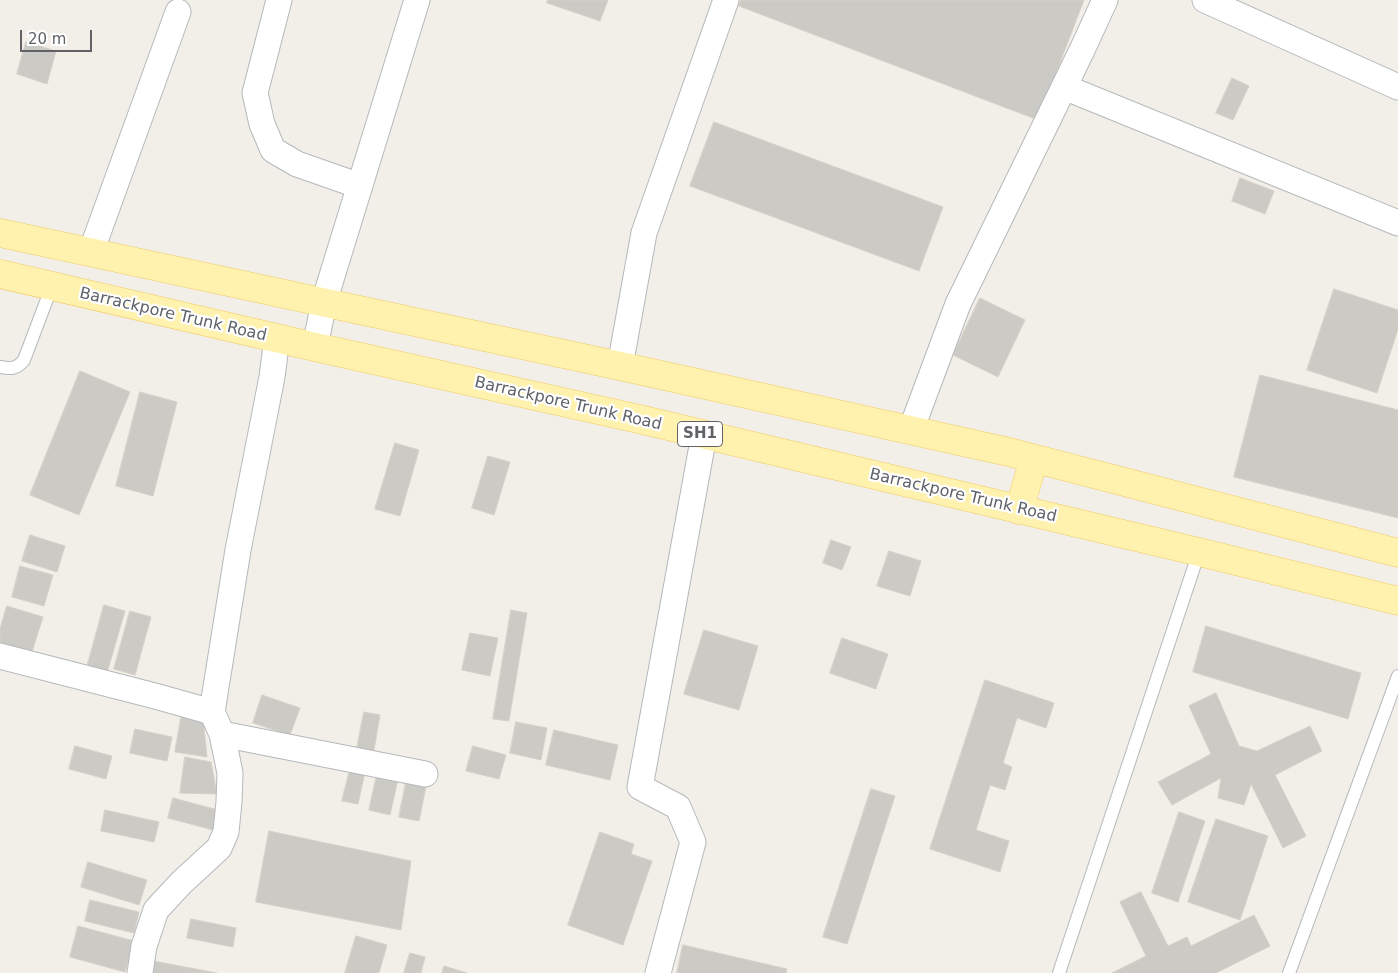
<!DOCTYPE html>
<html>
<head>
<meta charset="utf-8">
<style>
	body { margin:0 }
	#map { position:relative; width:1398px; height:973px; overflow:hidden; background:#f1efe8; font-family:"DejaVu Sans",sans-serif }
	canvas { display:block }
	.scale { position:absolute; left:20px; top:30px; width:72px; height:22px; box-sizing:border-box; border:2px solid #5f6368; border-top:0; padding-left:6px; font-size:15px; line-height:18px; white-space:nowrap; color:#5f6368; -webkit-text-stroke:4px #fff; paint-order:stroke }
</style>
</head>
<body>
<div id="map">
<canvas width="1398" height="973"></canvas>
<div class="scale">20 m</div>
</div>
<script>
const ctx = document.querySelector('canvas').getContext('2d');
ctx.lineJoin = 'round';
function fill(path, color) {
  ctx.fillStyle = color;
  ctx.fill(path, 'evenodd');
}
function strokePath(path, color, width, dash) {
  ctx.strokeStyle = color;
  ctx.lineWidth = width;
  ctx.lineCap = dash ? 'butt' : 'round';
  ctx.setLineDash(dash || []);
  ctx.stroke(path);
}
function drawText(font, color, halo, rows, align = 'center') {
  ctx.font = font + ' "DejaVu Sans",sans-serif';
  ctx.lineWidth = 4.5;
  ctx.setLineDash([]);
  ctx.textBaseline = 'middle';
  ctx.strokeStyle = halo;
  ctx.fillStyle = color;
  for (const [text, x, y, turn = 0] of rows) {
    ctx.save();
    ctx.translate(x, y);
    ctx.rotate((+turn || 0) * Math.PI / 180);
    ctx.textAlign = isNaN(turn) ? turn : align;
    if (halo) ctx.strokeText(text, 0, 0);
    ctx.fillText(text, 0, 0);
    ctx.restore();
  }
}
const building = new Path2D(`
	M548,0H608L600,21L547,3Z
	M741,0H1084L1038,120L739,6Z
	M26,42L56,51L47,84L17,74Z
	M1232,78L1249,86L1233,120L1216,113Z
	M714,122L943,207L919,271L690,186Z
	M1240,178L1274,191L1265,214L1232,201Z
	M1334,289L1398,310V329L1377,393L1307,370Z
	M980,298L1025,320L998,377L953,355Z
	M80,371L130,392L79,515L30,495Z
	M1260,375L1398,410V518L1234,477Z
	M140,392L177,402L153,496L116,486Z
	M395,443L419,450L400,516L375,509Z
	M488,456L510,462L494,515L472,508Z
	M30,535L65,546L57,572L22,561Z
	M831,540L851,547L842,570L823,563Z
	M889,551L921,561L910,596L877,586Z
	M20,566L53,575L44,606L12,597Z
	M104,605L125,611L107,673L87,667Z
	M7,606L43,617L31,655L0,646V629Z
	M511,610L527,613L509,721L493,719Z
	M130,611L151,617L135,675L114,669Z
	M1206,626L1361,673L1348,719L1193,672Z
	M704,630L758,646L739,710L684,694Z
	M470,633L498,638L490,676L462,670Z
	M842,638L888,654L876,689L830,673Z
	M985,680L1054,703L1046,728L1017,718L1003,763L1012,767L1005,790L990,785L976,830L1009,841L1000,872L930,849Z
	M1216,693L1239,746L1257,751L1310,726L1322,751L1275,775L1306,836L1283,848L1251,784L1244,805L1218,798L1221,778L1172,805L1158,782L1211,754L1189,706Z
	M262,695L300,708L290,735L253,723Z
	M182,712L203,717L207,757L175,752Z
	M364,712L380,715L373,756L356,753Z
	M516,722L547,728L541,760L510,753Z
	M135,729L172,737L167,761L130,753Z
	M554,730L618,745L610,780L546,765Z
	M75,746L112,756L106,779L69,769Z
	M473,746L506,755L499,779L466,771Z
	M185,757L211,762L217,794L180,793Z
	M350,769L365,772L358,804L342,801Z
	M378,770L399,775L390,815L369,810Z
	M407,777L427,782L419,821L399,817Z
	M871,789L895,796L847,944L823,937Z
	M173,798L222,811L217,831L168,818Z
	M105,810L159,822L154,842L101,831Z
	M1179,812L1205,821L1178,902L1152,893Z
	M1216,819L1268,836L1240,920L1188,902Z
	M269,831L411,861L401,930L256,902Z
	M600,832L634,844L631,854L652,861L623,945L568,925Z
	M88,862L147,880L139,905L81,887Z
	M1141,892L1168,946L1187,937L1191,946L1254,915L1270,946L1216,973H1112L1146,956L1120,902Z
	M90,900L139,912L134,933L85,921Z
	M191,919L236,928L233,947L187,938Z
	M78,926L134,941L125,972L70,957Z
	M356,936L387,945L379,973H345Z
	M683,945L787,969L786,973H677Z
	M410,953L425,957L421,973H404Z
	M153,961L217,973H151Z
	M444,966L467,973H442Z`);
fill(building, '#cccac5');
strokePath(building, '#d6d1c6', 1);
const lane = new Path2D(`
	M0,367C11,369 17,369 24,360L52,286
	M1059,973L1199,552
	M1289,973L1398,676`);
const street = new Path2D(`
	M279,0L255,93L262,124L273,150L297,164L360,186
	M1205,0L1398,87
	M1064,87L1398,223
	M91,252L178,12
	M315,347L324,302L417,0
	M620,366L644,233L726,0
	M911,430L958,304L1083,48L1105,0
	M0,656L155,696L212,712L238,550L272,377L277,338
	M222,734L425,774
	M140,973L144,946L156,910L181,883L219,848L226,832L229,802L230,773L222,734L212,712
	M658,973L693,842L678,807L640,787L704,435`);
const primary = new Path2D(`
	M0,233L620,366L1009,452L1398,553
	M0,274L315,347L639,419L1199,552L1398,601
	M1019,510L1034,459`);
strokePath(lane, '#b5b8bc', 14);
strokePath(street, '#b5b8bc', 27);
strokePath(primary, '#f2c960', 29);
strokePath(lane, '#fff', 12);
strokePath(street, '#fff', 25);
strokePath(primary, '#fff2af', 28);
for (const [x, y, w] of [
	[700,434,45]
]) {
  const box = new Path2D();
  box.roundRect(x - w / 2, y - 12.5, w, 25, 4);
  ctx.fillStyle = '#fff';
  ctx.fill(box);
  strokePath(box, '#5f6368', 1);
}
drawText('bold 15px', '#5f6368', null, [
	["SH1",700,434]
]);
drawText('16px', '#5f6368', '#fff', [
	["Barrackpore Trunk Road",173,315,13],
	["Barrackpore Trunk Road",568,404,13],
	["Barrackpore Trunk Road",963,496,13]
]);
</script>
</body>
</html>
